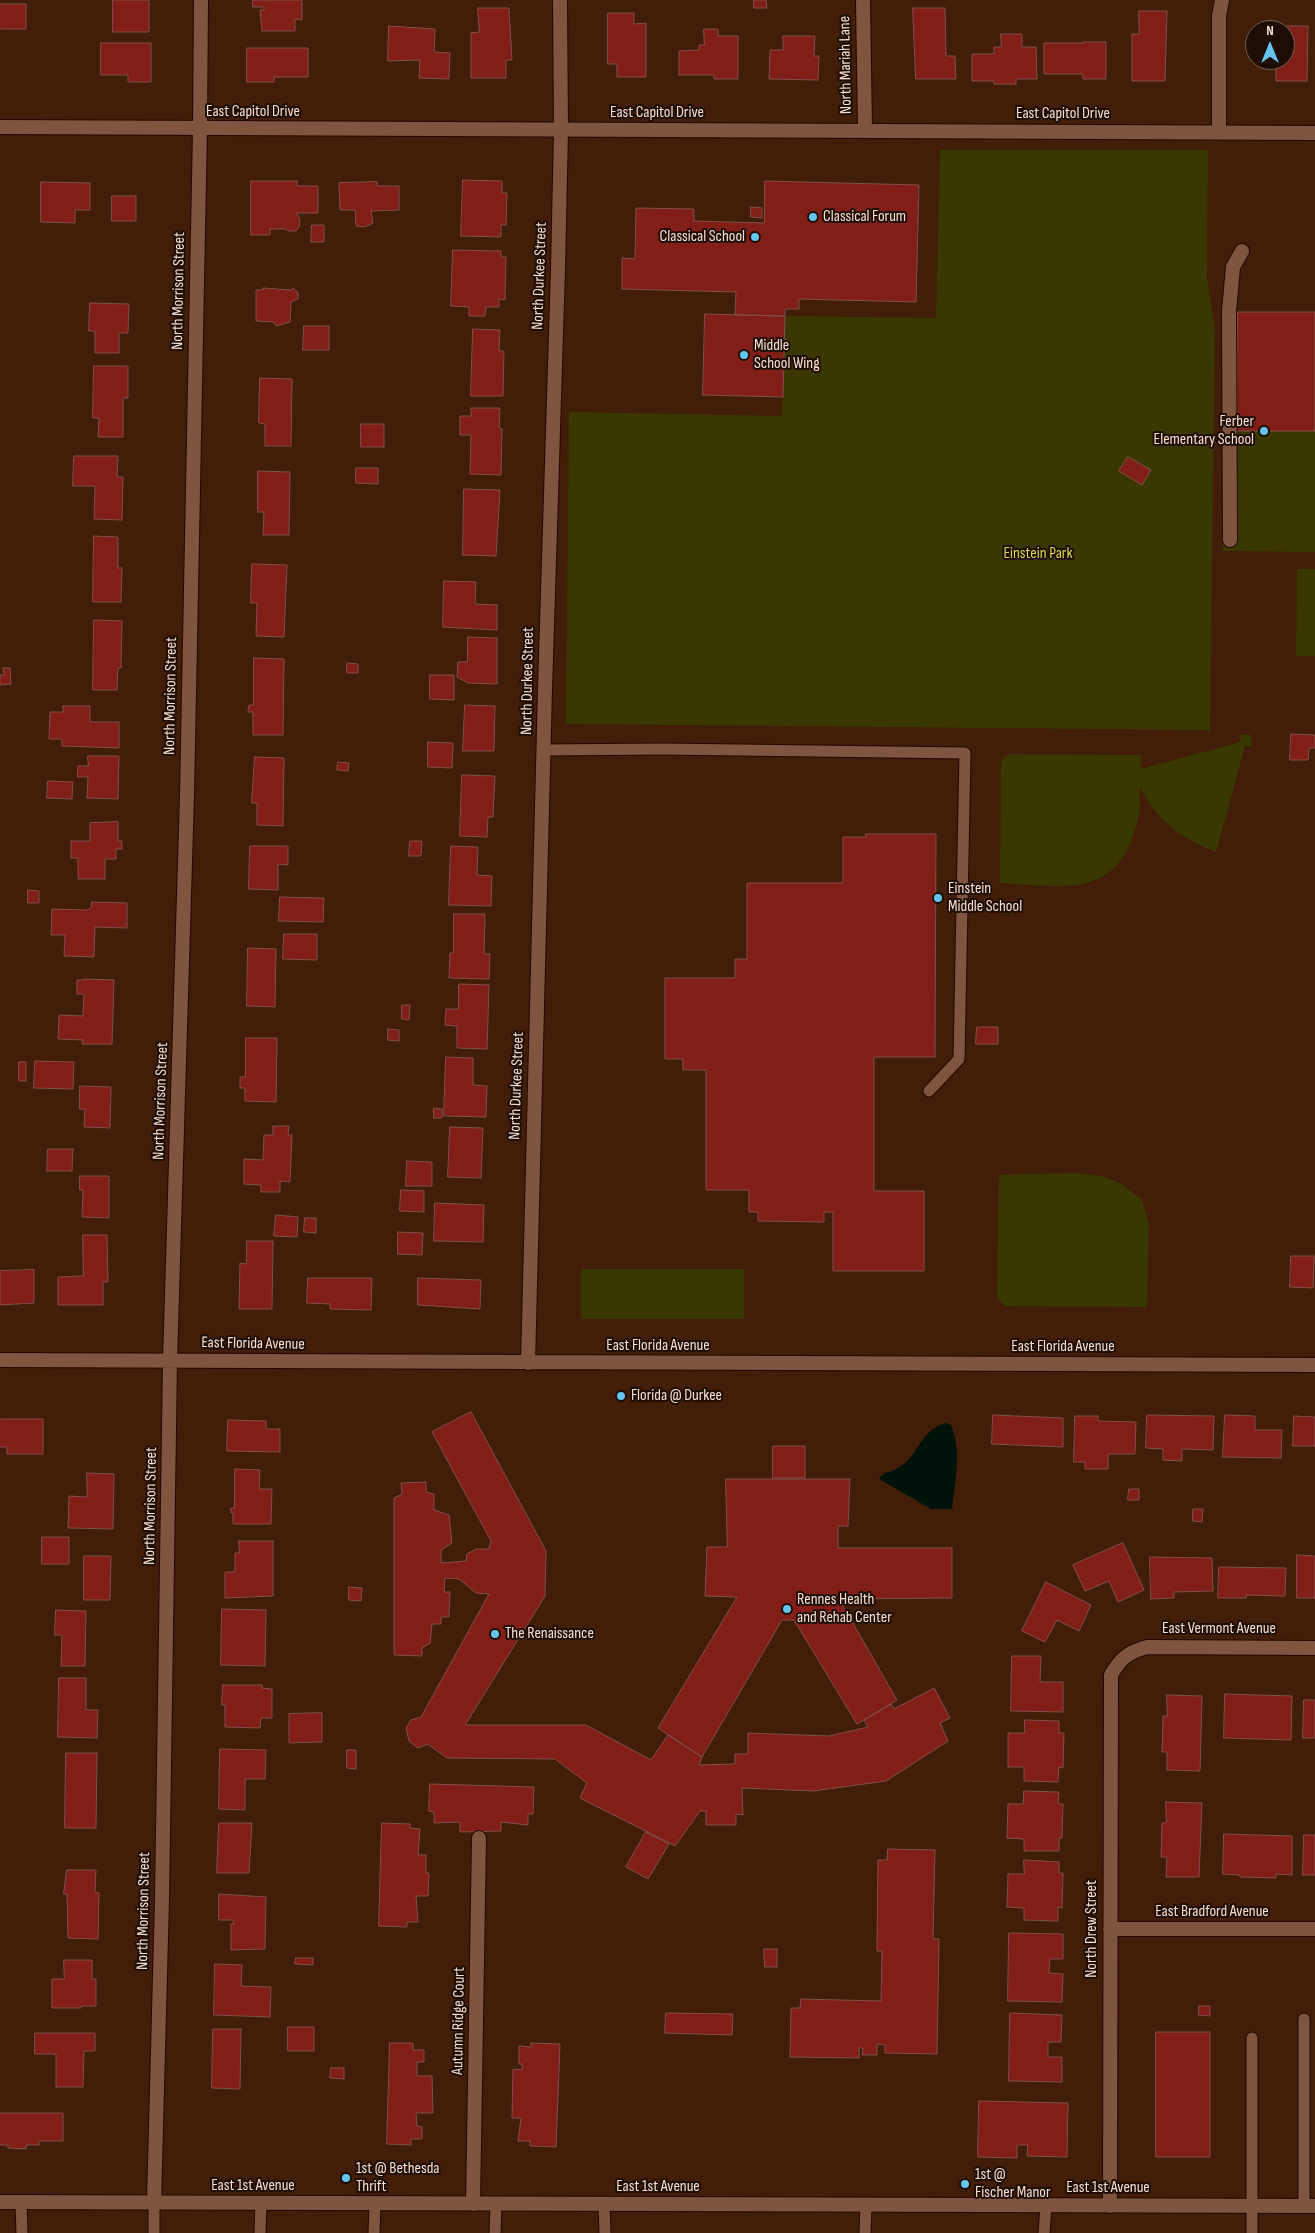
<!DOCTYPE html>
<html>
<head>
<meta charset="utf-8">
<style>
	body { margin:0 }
	#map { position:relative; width:1315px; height:2233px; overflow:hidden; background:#421d07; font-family:"Sofia Sans Condensed",sans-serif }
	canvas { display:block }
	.north { position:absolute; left:1245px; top:20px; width:50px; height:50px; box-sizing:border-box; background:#1d0d05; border:1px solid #756157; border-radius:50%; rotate:0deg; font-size:14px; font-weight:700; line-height:20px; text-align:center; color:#f8dfd2 }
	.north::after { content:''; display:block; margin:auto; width:18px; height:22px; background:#64c5ee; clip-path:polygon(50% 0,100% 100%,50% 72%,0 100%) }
</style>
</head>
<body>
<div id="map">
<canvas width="1315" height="2233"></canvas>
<div class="north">N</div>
</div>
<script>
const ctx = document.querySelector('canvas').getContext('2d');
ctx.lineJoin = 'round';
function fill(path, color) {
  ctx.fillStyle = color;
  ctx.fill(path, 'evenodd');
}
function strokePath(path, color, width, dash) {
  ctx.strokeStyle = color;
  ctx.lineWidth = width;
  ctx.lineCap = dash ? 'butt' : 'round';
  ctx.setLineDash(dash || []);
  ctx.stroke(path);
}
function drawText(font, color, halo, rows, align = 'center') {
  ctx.font = font + ' "Sofia Sans Condensed",sans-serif';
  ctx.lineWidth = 4;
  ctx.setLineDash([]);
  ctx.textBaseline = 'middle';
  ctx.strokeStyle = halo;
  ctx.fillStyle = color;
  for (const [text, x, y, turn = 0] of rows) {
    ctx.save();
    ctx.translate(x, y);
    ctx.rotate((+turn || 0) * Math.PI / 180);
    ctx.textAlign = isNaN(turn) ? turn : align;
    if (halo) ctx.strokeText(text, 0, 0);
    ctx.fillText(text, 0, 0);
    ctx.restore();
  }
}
fill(new Path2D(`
	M940,150H1208L1207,279L1215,329L1210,730L566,724L569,412L782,416L785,316L936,318Z
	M1223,431H1315V552L1223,551Z
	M1297,569H1315V656H1296Z
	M1240,735H1251V746H1245L1216,852C1181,839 1157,820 1140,787C1139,795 1141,805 1139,813C1122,900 1070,887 1000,883L1001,761L1009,754L1141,755V769L1240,742Z
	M1076,1173L1102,1176L1122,1184L1142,1200L1149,1225L1147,1307L1005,1306L997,1298L999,1175Z
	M581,1269H744V1319H581Z`), '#393801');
fill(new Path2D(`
	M945,1423L951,1425C962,1451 955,1482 952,1509H931L879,1479L884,1473C920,1466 913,1434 945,1423Z`), '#00130b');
const building = new Path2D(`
	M113,0H149V32H113Z
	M253,0H302V20L295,19V31H262L260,10H264V7H253Z
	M754,0H766L767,8H754Z
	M0,4H26V29H0Z
	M478,8H509L512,60H506V78H471V33L479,32Z
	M913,8H945L946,56H955L956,79H916Z
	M1139,11H1167L1165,81H1132V34H1139Z
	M608,13H634V24L646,23V77H617V64H608Z
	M389,26L435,29L434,52L450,53L449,79L419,78L420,60L388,61Z
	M1272,26H1308L1307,81H1276V60H1285V30H1272Z
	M704,29H718V36H738V79H714V75H679V51L699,50V45H704Z
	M1001,34H1022V47H1036L1037,79H1016V84H994V81H972V54H994V47H1001Z
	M783,36H815L814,56H819L818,80L769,79L770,50H783Z
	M1083,42H1106V79H1083V74H1044V43H1083Z
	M101,43H151V82H128V75H101Z
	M247,48H308V77H274V82H247Z
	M463,180L502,181V193H507L506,225H501V237L461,236Z
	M251,181H297V186H318V213H296L300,219L299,227L296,231H289L285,229H270V235H251Z
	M765,181L919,185L916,302L799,299V309H785V316L735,315L736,292L622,289V258L635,259L636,208L694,209V221L764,223Z
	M41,182L90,183V210H75V223L41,222Z
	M377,182V186H399V210L371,211L373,223L365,227L356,226L355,210H340L339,183Z
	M112,196H136V221H112Z
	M751,207L762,208V218L751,217Z
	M312,225H324V242H311Z
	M453,250L501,251V257H506L505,300L499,299V307H486L485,316H469V307L451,306Z
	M263,288L291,290L293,288L298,293V299L291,302L290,322L276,326L274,322L256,321V290H263Z
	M90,303L129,304L128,333H119V353H95V331H89Z
	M1238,312H1315V431H1237Z
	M705,314L785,316L783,397L703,395Z
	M304,326H329V350H303Z
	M473,329L500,330L499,351H504L503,396H471Z
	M94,366H128V398H123V437H98L99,418H93Z
	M260,378L292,379L291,446H265V424L259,423Z
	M471,408H500L499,428L502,429L501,475L470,474L471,435H460V416H471Z
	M361,424H384V447H361Z
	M74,456H118L117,477H123L122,520L94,519L95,486H73Z
	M1128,457L1151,470L1142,485L1119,471Z
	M356,468H378V484L356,483Z
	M258,471L290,472L289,535H263L264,512H258Z
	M464,489L500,490L496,556L463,555Z
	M94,536L118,537V568H122L121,602H93Z
	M252,564L287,565L284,637L256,636L257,603H251Z
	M444,581L476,582L475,604L497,605V630L443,627Z
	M94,620L122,621L121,668H118L117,690H93Z
	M468,637L497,638V684L468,683L457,677L458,662H467Z
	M254,658L284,659L283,735H253V712H248L249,705H253Z
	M347,663L358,664V673H347Z
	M3,668H10L11,684L0,685V675H4Z
	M430,675H454V700L430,699Z
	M465,705L495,706L494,751H463Z
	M63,706H90V722H119V748L62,746V739H49L50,712H63Z
	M1291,734L1315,735V748H1309L1308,760H1290Z
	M428,742L453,743L452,768L428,767Z
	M88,756H119L118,799L87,798L88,777H77L78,766H88Z
	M255,757L284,758L283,826L257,825V803H252Z
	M338,762L349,763L348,771L337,770Z
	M462,775L495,776L493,817H488L487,837L460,836Z
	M48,781L73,782L72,799L47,798Z
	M118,822V841H122V849H116V859H105V879H78V858H71V841H90V823Z
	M866,834H936L935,1057H874V1191H924V1271H833V1212H824V1222L758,1221V1212H749V1190H706V1070H683V1059H665V978H735V959H747V883H843V837H866Z
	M410,841H422L421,856H409Z
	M250,846H288V865L278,864V890L249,889Z
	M451,846L478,847L477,875L492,876L491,906L449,905Z
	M28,890L39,891V903H28Z
	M280,897L324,898L323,922L279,921Z
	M92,902L127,903V928L95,927L94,957L64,956L65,935H51L52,909L88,910L91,907Z
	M454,914H485L484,954H490L489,979L449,978L450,953H453Z
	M284,934H317V960L283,959Z
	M248,948L276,949L275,1007L247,1006Z
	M84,979L114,980L112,1044H82L83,1040L58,1039L59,1015L83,1016L84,994H77V980H84Z
	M459,984L489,985L487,1049L457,1048V1026L445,1025L446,1009H458Z
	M402,1005H410L409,1020L402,1019Z
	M977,1027H998V1044H976Z
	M388,1029L399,1030V1041L388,1040Z
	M246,1038H277L276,1102L245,1101V1088H240V1077H245Z
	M446,1057L473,1058V1085L487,1086L486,1117L444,1116Z
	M35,1061L74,1062L73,1089L34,1088Z
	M19,1062H26V1081H19Z
	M80,1086L111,1087L110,1128L84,1127L85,1109H80Z
	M434,1108L442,1109V1118H434Z
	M273,1126H289L288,1135H292L290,1182L280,1181V1192H261V1185L244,1184V1159L263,1160L264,1135H273Z
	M450,1127L483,1128L481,1178L448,1177Z
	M48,1149H73L72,1171H47Z
	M407,1161L432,1162V1186H406Z
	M80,1176H109V1218L82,1217L83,1190H80Z
	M401,1190L424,1191V1212L400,1211Z
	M435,1203L484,1205L483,1242L434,1241Z
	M276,1215L298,1217L297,1237L274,1236Z
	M305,1218H316V1233L304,1232Z
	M398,1232L423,1233L422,1255L398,1254Z
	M83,1235H107L108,1282H103V1305H58V1277L83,1276Z
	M247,1241H273L272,1309H239L240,1263L246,1264Z
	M1291,1256H1314L1313,1288L1290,1287Z
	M34,1270V1303L0,1305V1271Z
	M308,1278H372L371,1310L330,1309V1304L307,1303Z
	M418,1278L481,1280L480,1309L418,1305Z
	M471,1412L546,1551L545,1596L465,1725H586L651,1760L668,1735L702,1757L699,1765L735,1764V1754H748V1733L829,1736L868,1727L864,1720L891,1704L894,1709L934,1688L950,1718L940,1723L948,1741L886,1781L813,1791L742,1788L743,1815L736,1814V1825H706V1811H700L675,1846L580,1798L587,1783L555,1759L447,1758L428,1744L418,1748L409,1741L406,1728L411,1720L421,1717L489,1594L476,1593L459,1579L445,1578L444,1592H450L449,1617H441V1624H432L430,1643L422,1648V1656L394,1655V1498L402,1494L401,1483L426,1482V1492L434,1494V1510L449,1515L452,1543L441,1550V1563L466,1561L467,1554L476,1549H489L491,1541L432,1432Z
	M993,1415L1063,1418V1447L992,1444Z
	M1147,1415L1214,1416L1213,1450L1182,1449V1461L1163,1460V1449L1146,1448Z
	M1225,1415L1255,1416V1430H1282L1281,1458L1223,1457Z
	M1075,1416H1098V1421L1136,1422L1135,1454H1108V1469H1085V1462H1074Z
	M1294,1416L1315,1417V1446H1293Z
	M0,1419H43V1454H7V1447H0Z
	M228,1420L266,1421V1429H280V1452L227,1451Z
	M773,1446H805V1478H773Z
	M235,1469L260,1470L259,1489H272L271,1524H233V1513H231V1508H234Z
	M87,1473L114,1474L113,1529L68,1528L69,1496L87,1497Z
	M726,1479H850L848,1526H838V1548H952V1598L839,1599L897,1700L857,1724L794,1620H782L702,1757L658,1728L737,1597L705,1596L707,1547H727Z
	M1129,1489H1139V1500H1128Z
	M1193,1509H1203L1202,1522L1193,1521Z
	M42,1537H69V1564H42Z
	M239,1541H273V1596L225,1598V1572H235V1553H239Z
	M1123,1543L1144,1590L1118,1602L1109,1581L1085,1591L1073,1565Z
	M1297,1555L1315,1556V1598H1297Z
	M84,1556H111L110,1600H84Z
	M1150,1557L1212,1558L1213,1591L1174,1592V1598L1151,1599Z
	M1219,1567L1286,1568L1285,1596L1246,1595V1598H1218Z
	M1046,1582L1091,1605L1079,1631L1057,1620L1045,1642L1022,1631Z
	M349,1587L362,1588L361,1601L349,1600Z
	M222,1609L266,1610L265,1666L221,1665Z
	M56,1610L86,1611L85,1666H61L62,1635H55Z
	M1012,1656H1041L1040,1682H1063V1712L1011,1711Z
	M59,1678H86V1710H98L97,1738L58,1737Z
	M223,1685H262V1688L272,1689V1718H261L260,1728L225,1727V1705H222Z
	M1225,1694L1292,1696L1291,1740L1224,1738Z
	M1167,1695L1202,1696L1200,1771L1167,1770V1752H1162L1163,1716H1167Z
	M1304,1700H1315V1738H1303Z
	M322,1713V1742L289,1743V1714Z
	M1025,1720L1059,1721V1733H1064L1063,1768L1059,1767L1058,1782L1024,1781V1767H1008V1733H1024Z
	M220,1749L266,1750L265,1779H245V1810L219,1809Z
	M347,1750H356V1769L347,1768Z
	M66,1753H97L96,1828H65Z
	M430,1784L534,1787L533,1814H528V1825L501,1822V1831L460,1832V1822L434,1823V1812L429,1811Z
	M1024,1791L1059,1792L1058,1804H1063L1062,1838H1059V1851H1024V1839L1007,1838L1008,1804H1023Z
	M1166,1802L1202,1803L1199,1877H1166L1167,1857H1161L1162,1823H1166Z
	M219,1823H252L249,1873H217Z
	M382,1823L410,1824V1828L420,1829L418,1855H426V1873H429L428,1896H416L418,1922H407V1927L379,1926Z
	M646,1832L669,1844L648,1879L626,1867Z
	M1224,1834L1292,1836V1875L1276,1874V1878L1240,1877V1875L1223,1874Z
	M1304,1835H1315V1875H1303Z
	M888,1849L935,1850L933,1939H939L937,2054L885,2053V2045L877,2044V2055H862L863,2048H859V2058L790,2057L791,2008H800L801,1999L881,2001L882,1951H877L878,1860H887Z
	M1024,1860L1059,1862V1873H1063L1062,1908L1058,1907V1921L1024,1920V1908L1007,1907L1008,1874H1024Z
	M67,1870H96L95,1892L99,1893L98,1939L68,1938L67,1894H64Z
	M219,1894L266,1897L265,1949L231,1950V1924H234L233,1920H219Z
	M1009,1933L1063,1934V1959H1050L1049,1973L1063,1974L1062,2002L1008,2001Z
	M764,1949H777V1967H765Z
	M296,1958H313V1965L295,1964Z
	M64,1960H92V1979H96V2006H81V2008H52V1979H64Z
	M215,1964L242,1965L241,1986L271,1987L270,2017L214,2015Z
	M1199,2006H1210V2016L1199,2015Z
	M666,2013L733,2014L732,2035L665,2033Z
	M1010,2013L1062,2015L1061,2042H1048V2057H1062V2082L1009,2081Z
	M288,2027H314V2051H288Z
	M213,2029H241L240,2089L212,2088Z
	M1156,2032H1210V2157H1156Z
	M35,2033H95V2051H84L83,2087H56V2054H35Z
	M390,2043H413V2050H424V2062H417V2076H432L433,2113H416L417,2126L422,2127V2139H411V2145L387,2144Z
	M531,2043L560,2044L556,2147L530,2146V2141H518L521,2118H512L513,2069L522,2070V2064H519V2046L531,2047Z
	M331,2068H344V2079L330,2078Z
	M979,2101L1068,2103L1067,2157L1027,2156L1028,2145H1017V2158L978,2157Z
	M0,2113H63V2141H39V2145H26V2149L8,2148V2145H0Z`);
fill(building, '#811e17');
strokePath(building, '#80514a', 1);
const service = new Path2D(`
	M544,750L663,749L965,753L959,1059L929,1091
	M1304,2019V2206
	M21,2202L22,2233
	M604,2204L605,2233
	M154,2233V2202
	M260,2233L261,2203
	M374,2233L375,2204
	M495,2233L496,2204
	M865,2233L866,2205
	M1044,2233L1046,2206
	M1252,2233V2038`);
const minor = new Path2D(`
	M863,0L865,130
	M1219,132V16L1222,0
	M1230,540L1229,311L1233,267L1242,251
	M0,1360L1315,1365
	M528,1363L545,689L558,269L561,130L560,0
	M1110,1929H1315
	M0,2202L1315,2206
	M154,2202L162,1900L170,1361L187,795L200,129L201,0
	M473,2204L479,1838
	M1110,2206L1111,1675C1120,1659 1128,1652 1147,1647L1315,1648`);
const tertiary = new Path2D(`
	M0,127L1315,133`);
strokePath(service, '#230800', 13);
strokePath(minor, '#230800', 16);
strokePath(tertiary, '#230800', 16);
strokePath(service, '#7f553f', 11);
strokePath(minor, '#7f553f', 14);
strokePath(tertiary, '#7f553f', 14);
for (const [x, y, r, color] of [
	[813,217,5,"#64c5ee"],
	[755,237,5,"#64c5ee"],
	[744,355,5,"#64c5ee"],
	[1264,431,5,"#64c5ee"],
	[938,898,5,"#64c5ee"],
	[621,1396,5,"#64c5ee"],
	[787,1609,5,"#64c5ee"],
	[495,1634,5,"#64c5ee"],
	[346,2178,5,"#64c5ee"],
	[965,2184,5,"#64c5ee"]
]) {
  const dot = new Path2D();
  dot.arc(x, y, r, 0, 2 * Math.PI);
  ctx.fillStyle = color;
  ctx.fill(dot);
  strokePath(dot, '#1d0d05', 2);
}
drawText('16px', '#f8dfd2', '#1d0d05', [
	["North Mariah Lane",846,65,-91],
	["East Capitol Drive",253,112],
	["East Capitol Drive",657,113],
	["East Capitol Drive",1063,114],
	["North Durkee Street",540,276,-88],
	["North Morrison Street",179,291,-89],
	["North Durkee Street",528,681,-89],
	["North Morrison Street",171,696,-89],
	["North Durkee Street",517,1086,-88],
	["North Morrison Street",161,1101,-88],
	["East Florida Avenue",253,1344,1],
	["East Florida Avenue",658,1346],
	["East Florida Avenue",1063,1347],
	["North Morrison Street",151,1506,-89],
	["East Vermont Avenue",1219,1629],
	["North Morrison Street",144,1911,-89],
	["East Bradford Avenue",1212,1912],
	["North Drew Street",1092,1929,-90],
	["Autumn Ridge Court",459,2021,-89],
	["East 1st Avenue",253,2186],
	["East 1st Avenue",658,2187],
	["East 1st Avenue",1108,2188]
]);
drawText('16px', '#f8dfd2', '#1d0d05', [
	["Classical Forum",823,217],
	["Classical School",745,237,"right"],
	["Middle",754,346],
	["School Wing",754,364],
	["Ferber",1254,422,"right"],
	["Elementary School",1254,440,"right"],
	["Einstein",948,889],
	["Middle School",948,907],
	["Florida @ Durkee",631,1396],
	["Rennes Health",797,1600],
	["and Rehab Center",797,1618],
	["The Renaissance",505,1634],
	["1st @ Bethesda",356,2169],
	["Thrift",356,2187],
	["1st @",975,2175],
	["Fischer Manor",975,2193]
], 'left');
drawText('16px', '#dad748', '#1d0d05', [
	["Einstein Park",1038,554]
]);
</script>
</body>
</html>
